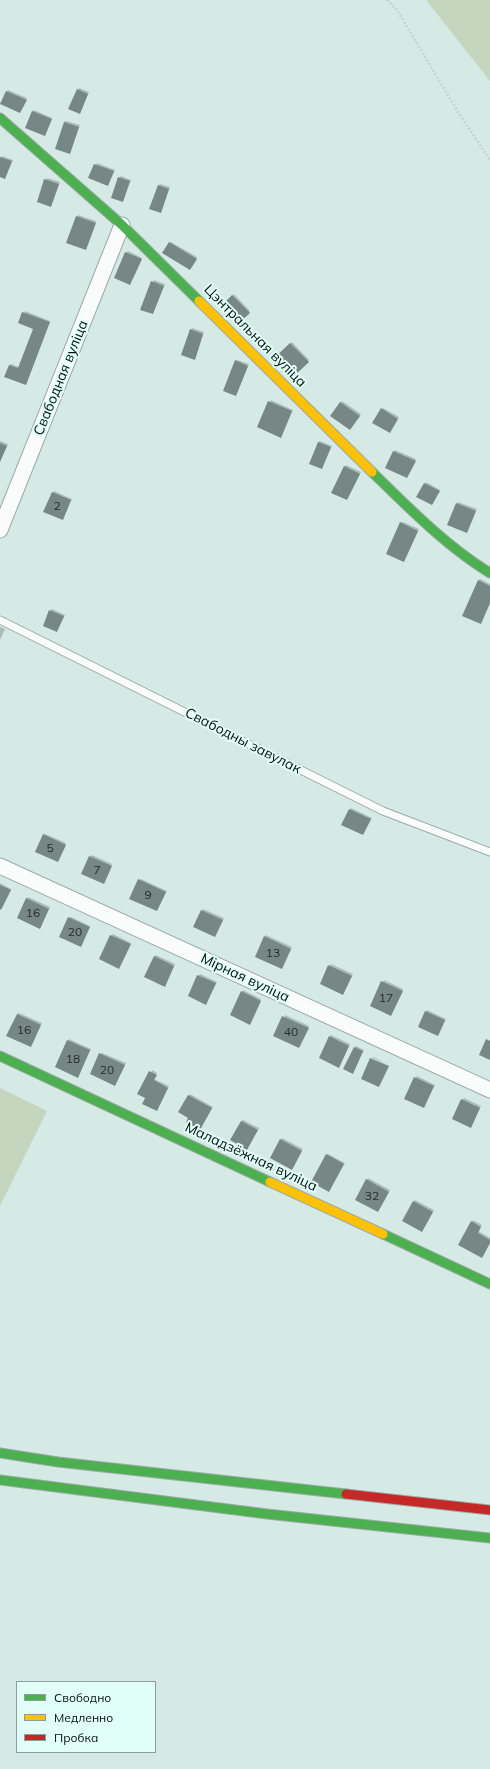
<!DOCTYPE html>
<html>
<head>
<meta charset="utf-8">
<style>
	body { margin:0 }
	#map { position:relative; width:490px; height:1769px; overflow:hidden; background:#d6eae5; font-family:Mulish,sans-serif }
	canvas { display:block }
	.legend { position:absolute; left:16px; top:1681px; width:140px; height:72px; box-sizing:border-box; background:#e1fef7; border:1px solid #899f99; margin:0; padding:5px 7px; list-style:none; font-size:12px; color:#04100d }
	.legend li { display:flex; align-items:center; gap:8px; height:20px }
	.legend b { width:20px; border:1px solid #899f99 }
</style>
</head>
<body>
<div id="map">
<canvas width="490" height="1769"></canvas>
<ul class="legend">
<li><b style="height:5px;background:#4caf50"></b>Свободно</li>
<li><b style="height:5px;background:#ffc107"></b>Медленно</li>
<li><b style="height:5px;background:#c62828"></b>Пробка</li>
</ul>
</div>
<script>
const ctx = document.querySelector('canvas').getContext('2d');
ctx.lineJoin = 'round';
function fill(path, color) {
  ctx.fillStyle = color;
  ctx.fill(path, 'evenodd');
}
function strokePath(path, color, width, dash) {
  ctx.strokeStyle = color;
  ctx.lineWidth = width;
  ctx.lineCap = dash ? 'butt' : 'round';
  ctx.setLineDash(dash || []);
  ctx.stroke(path);
}
function drawText(font, color, halo, rows, align = 'center') {
  ctx.font = font + ' Mulish,sans-serif';
  ctx.lineWidth = 4;
  ctx.setLineDash([]);
  ctx.textBaseline = 'middle';
  ctx.strokeStyle = halo;
  ctx.fillStyle = color;
  for (const [text, x, y, turn = 0] of rows) {
    ctx.save();
    ctx.translate(x, y);
    ctx.rotate((+turn || 0) * Math.PI / 180);
    ctx.textAlign = isNaN(turn) ? turn : align;
    if (halo) ctx.strokeText(text, 0, 0);
    ctx.fillText(text, 0, 0);
    ctx.restore();
  }
}
fill(new Path2D(`
	M426,0H490V81Z
	M0,1088L47,1111L0,1206Z`), '#c5d6bf');
fill(new Path2D(`
	M79,88L89,92L81,111L70,108Z
	M8,90L27,98L20,112L1,103Z
	M34,110L52,118L45,135L32,112Z
	M66,121L80,125L70,153L64,122Z
	M2,156L13,160L5,178L0,176V159Z
	M97,163L115,170L108,185L90,178Z
	M121,176L131,180L123,201L119,178Z
	M47,178L60,182L51,206L38,201Z
	M160,184L170,187L161,212L159,185Z
	M78,215L96,221L86,249L67,242Z
	M171,242L197,257L191,267L170,243Z
	M128,251L142,258L130,284L126,253Z
	M154,280L165,284L153,313L141,309Z
	M234,294L250,311L238,322L222,306Z
	M25,311L50,321L26,384L9,365L11,364L19,367L34,328L19,322Z
	M192,328L204,332L195,359L191,330Z
	M292,342L309,360L291,377L274,360Z
	M237,360L249,364L236,395V361Z
	M271,400L293,410L282,435L258,427Z
	M342,401L361,414L351,427L332,415Z
	M383,408L399,417L391,430L382,409Z
	M0,441L8,444L0,461Z
	M320,441L332,446L322,468L318,442Z
	M395,450L416,459L407,477L386,468Z
	M346,465L361,472L347,499L345,467Z
	M426,482L440,490L433,503L418,496Z
	M54,491L72,499L63,519L44,511Z
	M458,502L477,509L467,532L448,525Z
	M403,522L419,529L405,559L401,523Z
	M480,579L490,584V603L482,621L478,581Z
	M52,609L65,615L57,631L50,611Z
	M0,627L5,629L0,640Z
	M351,808L372,818L363,834L343,824Z
	M45,834L66,843L59,860L44,835Z
	M92,855L112,864L105,881L90,857Z
	M141,879L167,891L157,910L139,880Z
	M0,883L11,889L1,909L0,908Z
	M28,897L50,907L40,927L27,899Z
	M203,909L224,918L216,935L194,927Z
	M71,917L90,926L82,944L69,918Z
	M113,934L131,943L119,968L111,936Z
	M266,935L292,947L283,966L265,937Z
	M156,955L175,964L166,984L154,957Z
	M331,964L353,974L343,993L321,983Z
	M200,974L217,982L206,1004L198,976Z
	M384,980L403,989L392,1013L371,1006Z
	M243,990L261,999L251,1022L242,992Z
	M427,1010L446,1019L439,1034L426,1012Z
	M19,1013L42,1023L32,1044L17,1014Z
	M285,1015L309,1026L299,1047L275,1036Z
	M331,1035L350,1044L340,1065L330,1037Z
	M69,1039L91,1049L78,1077L68,1041Z
	M356,1046L364,1050L354,1071L355,1047Z
	M102,1053L126,1063L115,1085L100,1054Z
	M373,1057L389,1065L372,1058Z
	M152,1070L157,1073L154,1079L169,1086L158,1108L146,1098Z
	M417,1076L435,1085L424,1107L415,1078Z
	M190,1094L213,1107L200,1129L190,1117L180,1112Z
	M464,1098L481,1106L471,1126L462,1100Z
	M243,1120L259,1128L247,1148L241,1121Z
	M282,1138L303,1149L293,1167L281,1140Z
	M328,1154L345,1163L330,1189L326,1155Z
	M368,1178L390,1190L379,1210L367,1180Z
	M415,1200L434,1210L422,1231L414,1202Z
	M473,1220L482,1225L478,1231L490,1238V1243L483,1256L472,1222Z`), '#0003');
fill(new Path2D(`
	M77,89L88,94L80,114L68,109Z
	M6,91L27,100L20,113L0,104Z
	M32,111L52,119L45,136L25,128Z
	M64,122L79,127L70,154L55,149Z
	M0,157L12,161L5,179L0,177Z
	M94,164L114,171L108,186L88,178Z
	M118,177L130,181L123,202L111,198Z
	M44,179L59,184L51,207L37,202Z
	M158,185L169,189L161,213L149,209Z
	M76,216L96,223L86,250L66,243Z
	M169,242L197,259L190,270L162,253Z
	M125,252L142,259L130,285L114,278Z
	M151,281L164,286L153,314L140,310Z
	M232,295L250,313L238,324L221,306Z
	M22,312L50,322L26,385L4,377L9,365L18,368L33,329L18,323Z
	M190,329L203,334L195,360L181,355Z
	M290,343L309,362L291,379L272,360Z
	M235,360L248,366L236,396L223,391Z
	M268,401L292,411L281,438L257,427Z
	M340,402L360,416L350,430L330,416Z
	M381,408L398,419L390,433L372,423Z
	M318,442L331,447L322,469L309,464Z
	M0,443L7,446L0,462Z
	M393,451L416,461L407,478L385,468Z
	M344,466L360,474L347,500L331,493Z
	M424,483L440,491L432,505L416,497Z
	M52,492L71,500L63,520L43,512Z
	M456,503L476,511L467,533L447,525Z
	M400,522L418,531L404,562L386,554Z
	M478,580L490,586V603L481,624L462,616Z
	M49,610L64,616L57,632L43,626Z
	M349,809L371,819L363,835L341,825Z
	M43,834L66,845L58,862L35,852Z
	M89,856L112,866L104,884L81,874Z
	M138,879L166,892L157,911L129,899Z
	M0,885L11,890L1,910L0,909Z
	M26,898L49,909L40,929L17,918Z
	M201,910L223,920L215,937L193,927Z
	M68,917L90,927L81,947L59,937Z
	M110,935L131,944L119,969L99,959Z
	M264,936L291,949L282,969L255,957Z
	M154,956L174,966L165,987L144,977Z
	M328,965L352,976L343,995L320,984Z
	M197,975L216,983L206,1005L188,996Z
	M381,981L403,991L391,1016L370,1006Z
	M241,991L261,1001L250,1025L230,1015Z
	M425,1011L445,1020L438,1036L418,1027Z
	M17,1014L41,1025L31,1047L6,1036Z
	M282,1016L309,1028L299,1048L273,1036Z
	M329,1036L349,1046L339,1068L319,1058Z
	M486,1039L490,1041V1060L479,1055Z
	M67,1040L90,1050L78,1078L55,1067Z
	M354,1047L363,1051L353,1074L343,1069Z
	M99,1053L125,1065L115,1086L90,1074Z
	M370,1058L389,1066L379,1087L361,1079Z
	M149,1071L157,1075L154,1080L168,1088L157,1111L142,1104L145,1098L137,1094Z
	M414,1077L434,1086L424,1108L404,1099Z
	M188,1095L212,1108L200,1130L186,1122L188,1118L178,1112Z
	M461,1099L480,1108L471,1128L452,1119Z
	M241,1121L258,1130L247,1150L230,1140Z
	M280,1139L302,1151L292,1170L270,1158Z
	M326,1154L344,1164L329,1192L311,1182Z
	M366,1179L389,1192L378,1212L355,1200Z
	M413,1201L433,1212L422,1232L402,1221Z
	M471,1221L481,1227L478,1233L490,1240V1243L482,1258L458,1245Z`), '#778785');
const lane = new Path2D(`
	M0,620L383,811L490,852`);
const street = new Path2D(`
	M0,530L122,225
	M0,866L490,1090`);
const fast = new Path2D(`
	M0,118L122,225L199,301
	M372,472C409,508 446,546 490,573
	M0,1056L270,1182
	M383,1234L490,1284
	M0,1453L58,1462L346,1494
	M0,1480L267,1514L490,1538`);
const slow = new Path2D(`
	M199,301L372,472
	M270,1182L383,1234`);
const jam = new Path2D(`
	M346,1494L490,1510`);
strokePath(lane, '#9baaa6', 9);
strokePath(street, '#9baaa6', 17);
strokePath(fast, '#9baaa6', 11);
strokePath(slow, '#9baaa6', 11);
strokePath(jam, '#9baaa6', 11);
strokePath(new Path2D(`
	M387,0L397,10L458,112L490,160`), '#cbd1d0', 2.5, [2, 2]);
strokePath(lane, '#f9fcfb', 7);
strokePath(street, '#f9fcfb', 15);
strokePath(fast, '#4caf50', 9);
strokePath(slow, '#ffc107', 9);
strokePath(jam, '#c62828', 9);
drawText('12px', '#212e2b', null, [
	["2",57,506],
	["5",50,848],
	["7",97,870],
	["9",148,895],
	["16",33,913],
	["20",75,932],
	["13",273,953],
	["17",386,998],
	["16",24,1030],
	["40",291,1032],
	["18",73,1059],
	["20",107,1070],
	["32",372,1196]
]);
drawText('14px', '#04100d', '#e1fef7', [
	["Цэнтральная вуліца",255,336,45],
	["Свабодная вуліца",61,378,-68],
	["Свабодны завулак",243,741,27],
	["Мірная вуліца",245,978,25],
	["Маладзёжная вуліца",251,1157,25]
]);
</script>
</body>
</html>
